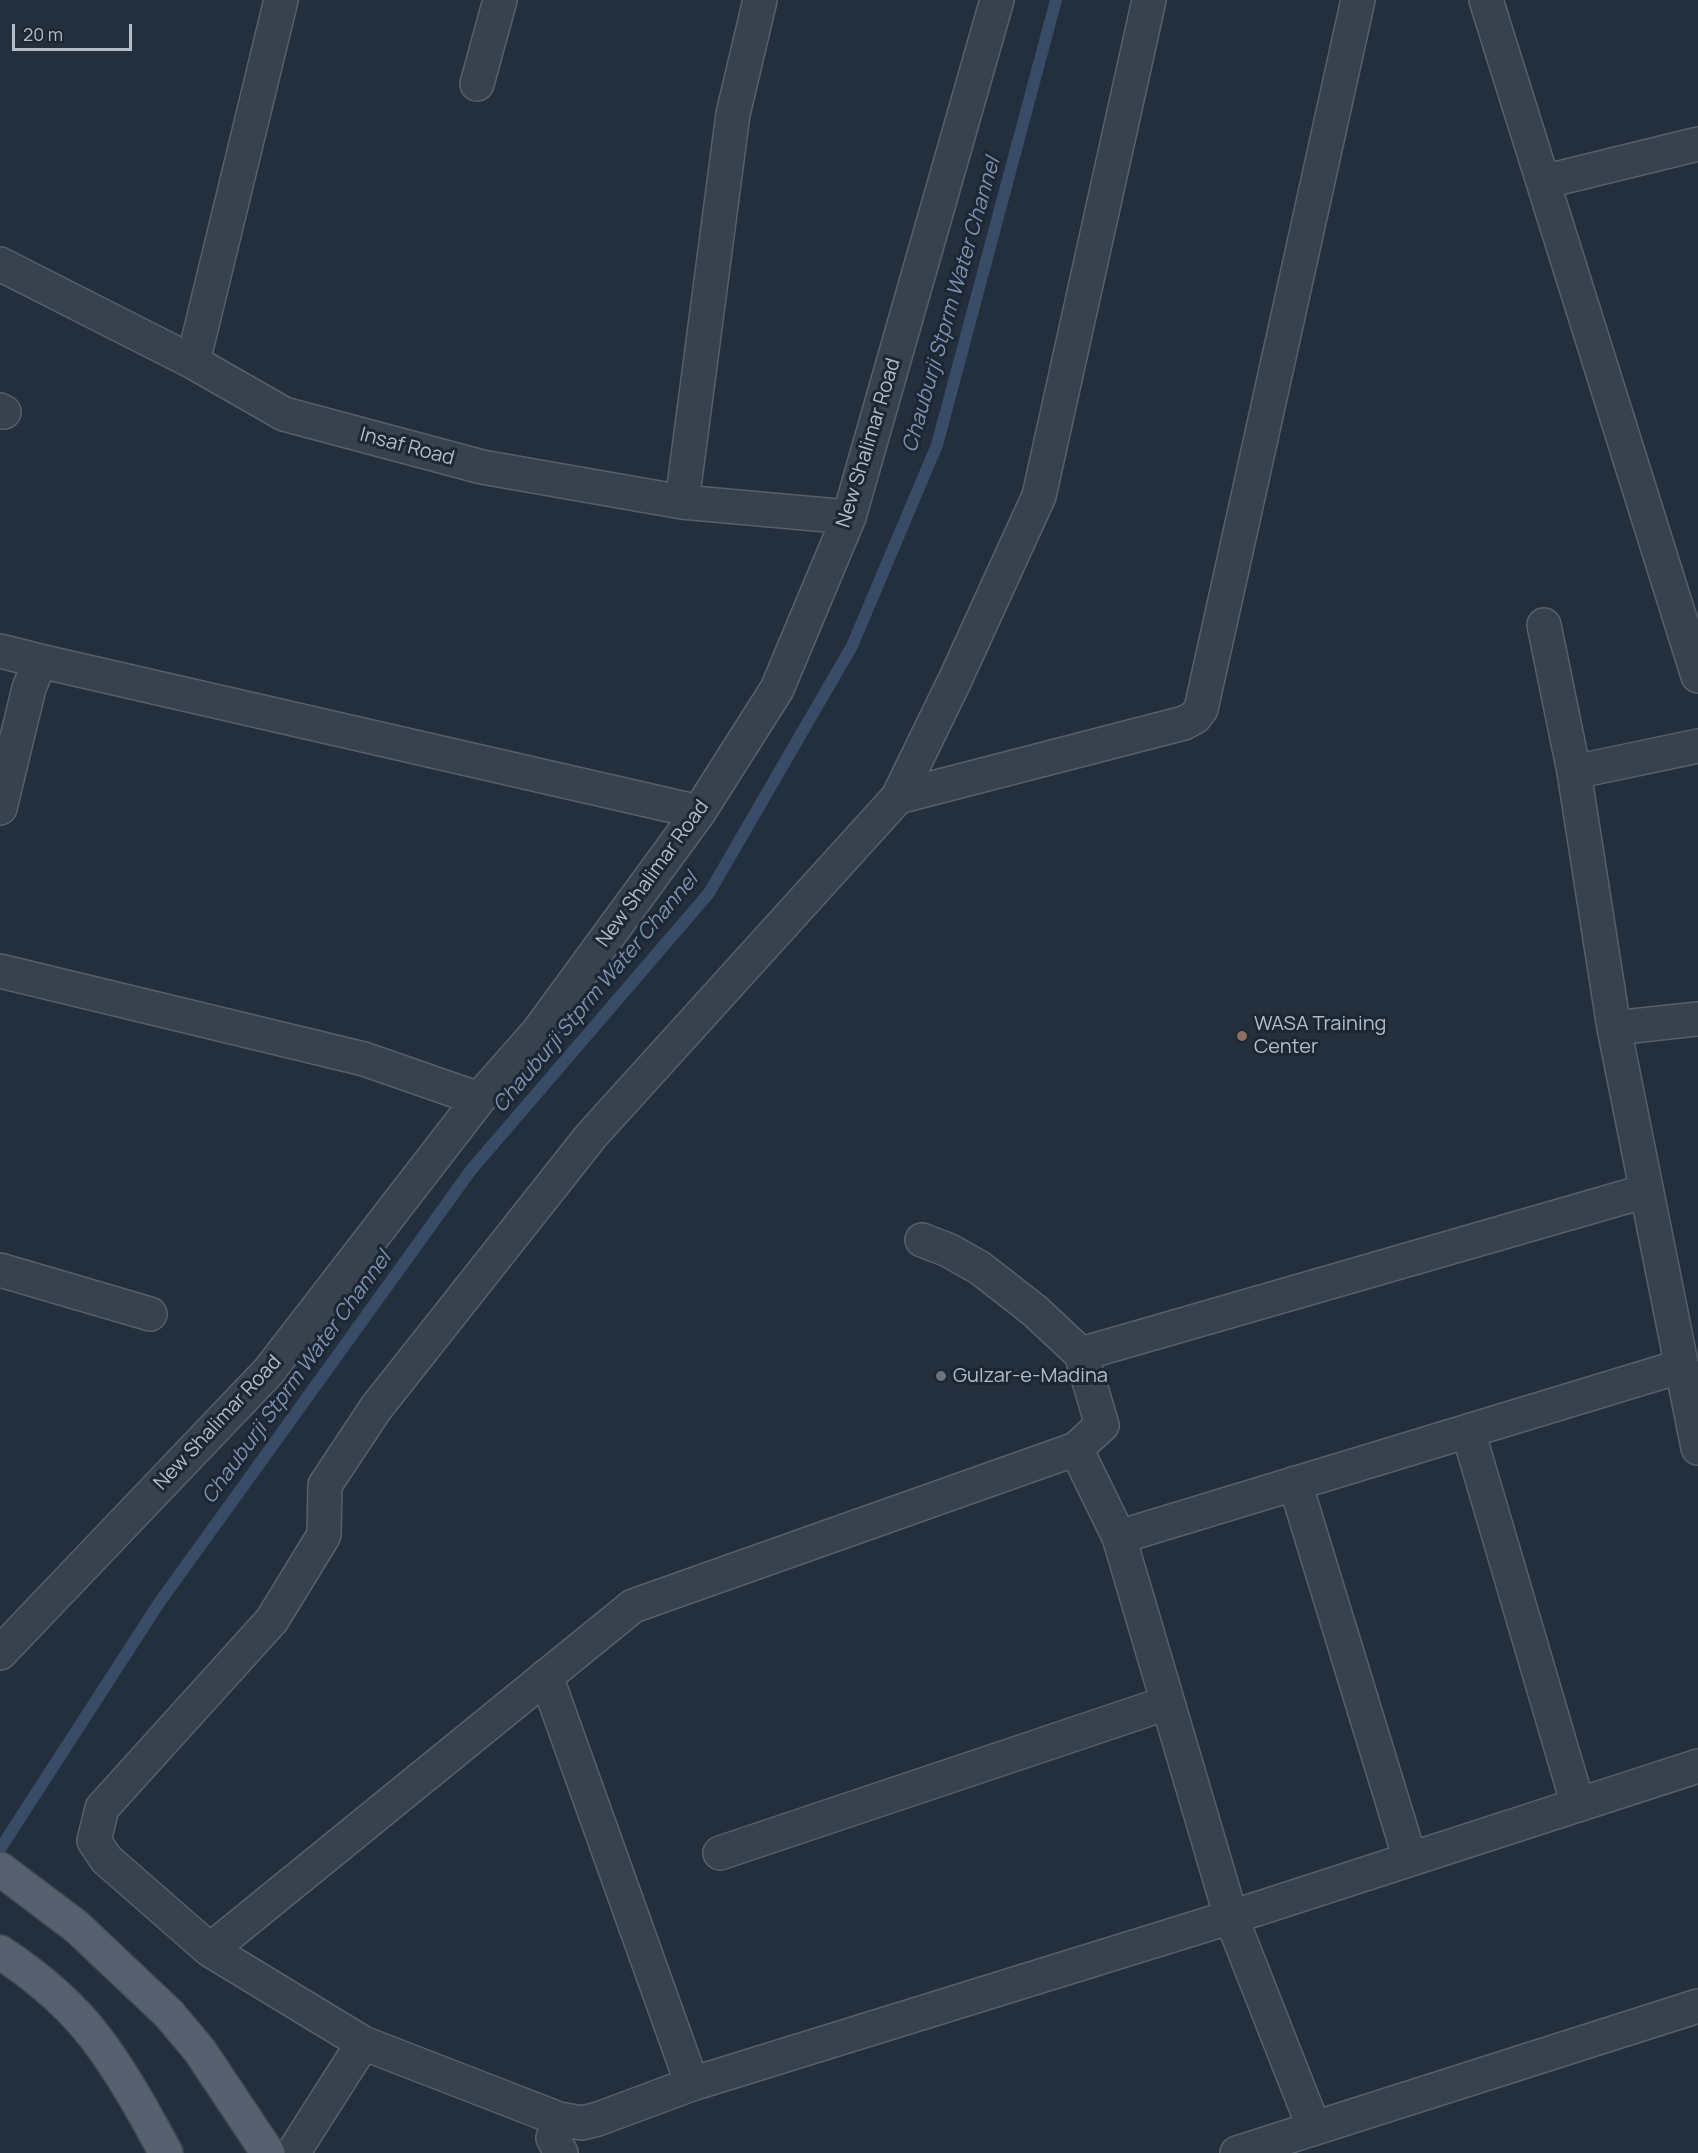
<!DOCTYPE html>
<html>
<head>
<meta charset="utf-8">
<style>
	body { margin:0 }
	#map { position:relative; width:1698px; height:2153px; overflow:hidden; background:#242f3e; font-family:Manrope,sans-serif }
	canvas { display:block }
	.scale { position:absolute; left:12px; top:24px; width:120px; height:27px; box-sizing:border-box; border:3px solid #b4bcc9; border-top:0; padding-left:8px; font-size:18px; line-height:21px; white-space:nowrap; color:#b4bcc9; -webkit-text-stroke:4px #1d2633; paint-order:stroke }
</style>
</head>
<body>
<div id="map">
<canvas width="1698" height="2153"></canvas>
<div class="scale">20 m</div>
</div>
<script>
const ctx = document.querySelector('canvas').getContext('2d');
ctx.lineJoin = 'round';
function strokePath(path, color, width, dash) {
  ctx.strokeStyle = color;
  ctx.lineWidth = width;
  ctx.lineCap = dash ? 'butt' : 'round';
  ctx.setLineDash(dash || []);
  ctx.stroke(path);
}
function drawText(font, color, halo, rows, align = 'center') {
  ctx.font = font + ' Manrope,sans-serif';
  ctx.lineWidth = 6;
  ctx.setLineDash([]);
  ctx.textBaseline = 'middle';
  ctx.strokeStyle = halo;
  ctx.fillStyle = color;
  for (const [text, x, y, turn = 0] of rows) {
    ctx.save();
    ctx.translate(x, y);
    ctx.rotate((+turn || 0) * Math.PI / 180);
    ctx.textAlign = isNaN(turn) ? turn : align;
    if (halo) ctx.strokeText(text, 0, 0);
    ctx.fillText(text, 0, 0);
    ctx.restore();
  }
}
strokePath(new Path2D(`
	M0,1849L159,1603L471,1170L709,893L852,646L937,445L1056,0`), '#394c67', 12);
const minor = new Path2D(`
	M1486,0L1698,676
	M477,84L500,0
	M1543,182L1698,144
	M0,264L193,362L284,414L482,467L682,502L849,517
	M193,362L281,0
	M0,410L4,412
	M682,502L733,114L760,0
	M1544,625L1574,772L1614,1028L1698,1448
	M0,651L40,661
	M1574,772L1698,746
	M898,797L1184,723L1195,717L1201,709L1358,0
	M0,808L29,688L40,661L699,812
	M0,971L364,1059L479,1099
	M1614,1028L1698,1019
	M922,1240L948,1250L980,1268L1035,1311L1081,1354L1102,1425L1076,1449L1119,1537L1231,1917L1314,2128
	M0,1270L150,1314
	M1081,1354L1646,1191
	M1468,1431L1578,1805
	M1295,1483L1410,1859
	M1119,1537L1682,1366
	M0,1653L269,1371L479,1099L538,1032L699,812L777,689L849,517L997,0
	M546,1676L692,2084
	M720,1853L1167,1703
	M210,1950L633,1606L1076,1449
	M363,2043L210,1950L106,1859L94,1841L102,1808L272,1620L324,1535L325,1485L376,1408L591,1136L898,797L955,680L1039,496L1149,0
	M559,2119L553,2138L561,2153
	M293,2153L363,2043L559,2119L582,2123L598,2119L692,2084L1260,1908L1698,1766
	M1237,2153L1698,2006`);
const major = new Path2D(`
	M0,1869L77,1927L169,2014L200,2051L268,2153
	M0,1952C35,1975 70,2004 96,2038C123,2074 145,2114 166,2153`);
strokePath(minor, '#565f6c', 36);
strokePath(major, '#414a57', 36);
strokePath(minor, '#38414e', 33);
strokePath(major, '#56606e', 33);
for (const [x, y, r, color] of [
	[1242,1036,6,"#8d6e63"],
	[941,1376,6,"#6b7280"]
]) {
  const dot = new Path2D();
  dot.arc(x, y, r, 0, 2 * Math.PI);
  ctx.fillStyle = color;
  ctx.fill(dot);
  strokePath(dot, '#1d2633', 2);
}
drawText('20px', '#b4bcc9', '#1d2633', [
	["New Shalimar Road",869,443,-73],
	["Insaf Road",407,447,15],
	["New Shalimar Road",653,874,-54],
	["New Shalimar Road",218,1423,-47]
]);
drawText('20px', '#b4bcc9', '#1d2633', [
	["WASA Training",1254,1024],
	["Center",1254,1047],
	["Gulzar-e-Madina",953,1376]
], 'left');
drawText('italic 21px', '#7c92b1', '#1d2633', [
	["Chauburji Stprm Water Channel",952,305,-74],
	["Chauburji Stprm Water Channel",596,993,-50],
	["Chauburji Stprm Water Channel",297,1378,-54]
]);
</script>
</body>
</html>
